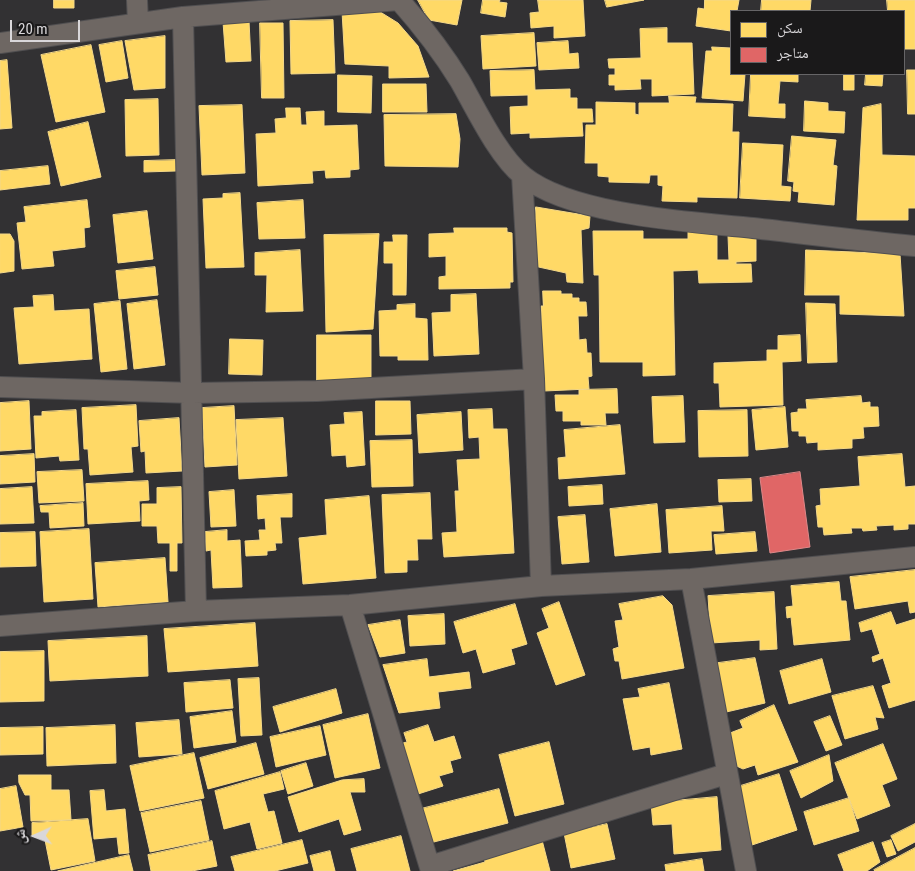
<!DOCTYPE html>
<html>
<head>
<meta charset="utf-8">
<style>
	body { margin:0 }
	#map { position:relative; width:915px; height:871px; overflow:hidden; background:#323133; font-family:"Roboto Condensed","Noto Naskh Arabic",sans-serif }
	canvas { display:block }
	.legend { position:absolute; left:730px; top:10px; width:175px; height:65px; box-sizing:border-box; background:#1a191a; border:1px solid #666567; margin:0; padding:6px 9px; list-style:none; font-size:15px; color:#d9d7da }
	.legend li { display:flex; align-items:center; gap:10px; height:25px }
	.legend b { width:25px; border:1px solid #666567 }
	.north { position:absolute; left:10px; top:811px; width:50px; height:50px; -webkit-text-stroke:4px #1a191a; paint-order:stroke; rotate:268deg; font-size:14px; font-weight:700; line-height:20px; text-align:center; color:#d9d7da }
	.north::after { content:''; display:block; margin:auto; width:18px; height:22px; background:#d9d7da; clip-path:polygon(50% 0,100% 100%,50% 72%,0 100%) }
	.scale { position:absolute; left:10px; top:20px; width:70px; height:22px; box-sizing:border-box; border:2px solid #d9d7da; border-top:0; padding-left:6px; font-size:15px; line-height:18px; white-space:nowrap; color:#d9d7da; -webkit-text-stroke:4px #1a191a; paint-order:stroke }
</style>
</head>
<body>
<div id="map">
<canvas width="915" height="871"></canvas>
<ul class="legend">
<li><b style="height:14px;background:#ffd966"></b>سكن</li>
<li><b style="height:14px;background:#e06666"></b>متاجر</li>
</ul>
<div class="north">ش</div>
<div class="scale">20 m</div>
</div>
<script>
const ctx = document.querySelector('canvas').getContext('2d');
ctx.lineJoin = 'round';
function fill(path, color) {
  ctx.fillStyle = color;
  ctx.fill(path, 'evenodd');
}
function strokePath(path, color, width, dash) {
  ctx.strokeStyle = color;
  ctx.lineWidth = width;
  ctx.lineCap = dash ? 'butt' : 'round';
  ctx.setLineDash(dash || []);
  ctx.stroke(path);
}
const homes = new Path2D(`
	M54,0H74V8H54Z
	M418,0H462L457,25L429,20Z
	M483,0H500L499,2L507,3L505,17L481,13Z
	M538,0H583L585,36L554,38V26L531,28L530,13L539,12Z
	M605,0H644L607,7Z
	M705,0H739L737,11H731V31L696,26L698,8L704,9Z
	M762,0H811L810,11H761Z
	M887,0H915V49H904V11H888Z
	M377,10L398,23L418,46L429,77L389,78V66L345,64L342,11Z
	M333,20L335,73L291,74L290,21Z
	M249,21L251,61L226,62L223,22Z
	M260,23H283L284,98H262Z
	M667,28V43H692L694,94L652,96V79H640L641,89L615,90V85H609V75H615V68H609L608,59L641,58L640,29Z
	M534,33L536,66L483,69L481,36Z
	M165,36V88L134,90L125,41Z
	M122,41L128,78L106,82L99,45Z
	M568,41L569,54L578,53L579,68L539,70L537,43Z
	M91,45L105,112L56,122L41,55Z
	M712,47L731,48V74H745L743,101L702,98L706,51H712Z
	M7,60L12,128L0,129V61Z
	M534,70L535,90L570,89V98H577V109H592L593,122H582L583,136L530,138V133L511,134L510,107L528,106V95L491,96L490,71Z
	M907,70H915V114H908Z
	M751,74H798V82L780,81L778,104H785V118L749,116Z
	M844,74H854V90H844Z
	M866,74H883L882,86L865,85Z
	M338,75L372,76L371,113L338,112Z
	M383,84H426L427,112H383Z
	M669,96L696,97L695,103L733,104L732,132H739L737,198L697,197V202L662,201L663,186L658,185V175H650L649,183L609,182V177L598,176V163H585L586,125H596V102L635,103V114L639,115V103H669Z
	M158,99L159,155L126,156L125,100Z
	M805,101L828,103V111L845,112L844,133L804,131Z
	M881,104L882,155L915,156V208H908V220H857L863,108Z
	M242,105L245,173L202,175L199,106Z
	M286,108H300L301,125H307L306,112L324,111V126L357,125L359,169L350,170V177L326,178L325,170L312,171L313,183L258,186L256,134L276,133L275,119L286,118Z
	M456,114L460,139L458,167L385,166L384,115Z
	M88,122L101,177L61,186L48,132Z
	M792,136L836,140L833,165L837,166L834,205L798,202L799,192L793,191L794,182L788,181Z
	M743,143L783,145L781,186L791,187L790,201L740,198Z
	M176,160V171L144,172V161Z
	M48,166L50,184L0,190V171Z
	M240,193L244,267L206,268L203,199L223,198V194Z
	M87,200L90,227L84,228L85,247L52,251L54,266L22,269L17,223L26,222L24,207Z
	M303,200L305,238L259,239L257,203Z
	M536,207L590,216L589,228L581,230L583,283L567,282L566,273L534,266V230Z
	M147,211L153,259L118,263L113,215Z
	M454,228H507V232L512,233L513,282H510V288L439,289V277L446,276V256L429,257V234L454,233Z
	M717,228V260H729L728,236H756V261L736,262V264H751L752,282L699,283L698,270L673,271L675,375L643,376V362H600L599,275H594L593,231H643V239H688V229Z
	M0,234H10L14,241V271L0,273Z
	M379,234L373,329L326,332L324,235Z
	M393,235H407L406,295H393V263H384V242H393Z
	M300,250L303,311L266,312L267,275H255V253Z
	M806,250L900,254L904,316L840,314V295H805Z
	M155,267L158,295L119,299L116,271Z
	M543,291H561V294H572V298H579V302H586L587,316H578L579,340L586,339L587,353H591L592,376L588,377L589,389L544,391L539,346L542,345L541,306H543Z
	M476,294L479,354L434,356L432,313L451,312V295Z
	M53,295L54,311L89,309L92,359L19,364L14,308L34,307L33,296Z
	M157,300L165,365L134,369L127,304Z
	M120,301L127,369L101,372L94,304Z
	M806,303L835,304L837,362L808,363Z
	M415,304V318L427,319L428,360H398V356H380L379,311L397,310V305Z
	M317,335H371V381H317Z
	M800,335L801,361L782,362L783,405L720,407L719,383H714V363L767,361V350H778V336Z
	M230,339L263,340L262,375L229,374Z
	M617,389L618,413H605L606,425H581V421H563V411H556L555,395H579V390Z
	M683,396L685,442L654,443L652,397Z
	M861,396L862,403L870,402V407H878L879,426L863,427L864,438L852,439V448L818,450V442L807,443L806,436H799V431H792L791,413L798,412V409H807L806,400Z
	M29,401L31,449L0,451V403Z
	M376,401H410L411,434L376,435Z
	M136,405L138,446L131,447L133,472L90,475L88,449H84L82,408Z
	M234,406L237,465L205,467L202,408Z
	M785,407L788,447L756,450L752,410Z
	M492,409L493,429H507L514,553L444,557L442,533L457,532L455,491H459L457,460L480,459L479,437L469,438L468,410Z
	M76,410L79,460L60,461L59,456L36,458L34,416H42V412Z
	M747,410L748,456L699,457L698,411Z
	M362,412L365,465L347,467L346,455L332,456L330,425L345,424L344,413Z
	M461,412L463,450L419,453L417,415Z
	M179,418L182,471L146,473L145,451L141,452L139,421Z
	M283,418L287,476L239,479L236,420Z
	M620,425L625,474L559,479L558,458L566,457L564,430Z
	M412,440L413,486L372,487L370,441Z
	M34,454L35,482L0,484V456Z
	M902,454L905,487L915,486V524H908V529L894,530V525L876,526L877,530L863,531L862,528H851L852,533L824,535L823,527H818L816,506L821,505L820,489L860,486L858,457Z
	M82,470L84,501L39,503L37,472Z
	M751,479L752,501L719,502L718,480Z
	M148,481L149,500L139,501L140,521L88,524L86,484Z
	M602,485L603,504L569,506L568,487Z
	M32,487L34,523L0,524V489Z
	M181,487L182,543H177V571H170V543H158L157,526H142V504H157V488Z
	M234,490L236,526L211,527L209,492Z
	M430,493L432,539H417L418,560H407V572L385,573L382,495Z
	M292,494V517H280L282,543H275L276,550L267,551V555L246,556L245,541L260,540L259,530H266L265,518L258,519L257,496Z
	M369,496L376,578L303,584L299,538L327,535L325,500Z
	M83,503L84,526L50,528L49,512H41L40,506Z
	M657,504L661,552L615,556L610,509Z
	M722,506L724,531H711L712,550L669,553L666,510Z
	M585,515L589,562L562,564L558,517Z
	M89,529L93,599L44,602L40,532Z
	M227,530V541L240,540L242,587L213,588L211,550L206,551L205,532Z
	M35,532L36,566L0,567V533Z
	M755,532L757,551L716,554L714,535Z
	M165,558L168,602L98,607L95,563Z
	M915,570V612L910,613L908,601L855,609L850,577Z
	M839,582L841,601H846L850,640L794,645L791,617L787,618L786,607L793,606L791,586Z
	M774,592L777,649L760,650V640L711,643L708,596Z
	M663,596L672,605L684,668L622,679L619,661H615L613,649L619,647L615,621L623,620L619,604Z
	M559,602L585,675L556,685L537,633L549,628L542,609Z
	M515,604L527,644L511,649L515,664L483,673L476,649L463,653L454,622Z
	M891,612L896,625L915,619V700L889,708L882,686L891,683L883,658L873,662L872,657L880,654L872,629L861,632L859,623Z
	M444,614L445,644L410,646L408,616Z
	M400,620L405,653L380,657L368,625Z
	M255,623L258,666L168,672L164,629Z
	M147,636L148,676L50,681L48,641Z
	M44,651V701L0,702V652Z
	M755,658L765,703L722,713L711,664Z
	M427,659L429,677L469,672L471,688L438,692L440,708L399,713L383,665Z
	M822,659L831,692L789,704L780,671Z
	M259,678L262,735L241,736L238,679Z
	M230,680L233,708L186,712L184,683Z
	M669,683L682,749L651,755L650,747L633,750L623,699L640,697L638,689Z
	M873,686L884,718L875,717L878,729L845,739L832,696Z
	M336,689L342,713L280,732L273,707Z
	M774,705L798,762L758,775L755,765L743,769L728,762L722,741L730,733L743,728L740,721Z
	M232,711L236,742L194,748L190,717Z
	M368,714L380,768L335,778L323,725Z
	M830,716L842,745L826,751L814,722Z
	M179,720L182,754L139,757L136,723Z
	M115,725L116,763L47,766L46,728Z
	M428,725L434,742L454,736L461,758L450,761L453,772L439,776L443,786L415,795L399,744L407,742L404,733Z
	M320,726L326,755L276,767L270,737Z
	M43,727V754L0,755V728Z
	M549,742L564,804L515,816L499,755Z
	M256,743L264,774L208,789L200,758Z
	M883,744L897,779L882,785L890,806L857,819L835,763Z
	M194,753L204,798L140,811L130,766Z
	M829,755L833,781L801,798L790,771Z
	M306,763L313,786L288,794L281,771Z
	M280,772L284,789L263,794L268,812L274,811L282,843L257,849L250,822L224,829L215,791Z
	M779,774L797,830L752,845L734,788Z
	M19,775H51V790H69L71,820L31,821L30,795H25L19,783Z
	M364,779L365,792H350L361,830L344,835L339,819L299,832L288,797L342,780Z
	M16,786L23,827L0,831V789Z
	M499,789L508,823L426,844L417,810Z
	M104,790L106,811L125,809L129,853L119,854L117,837L94,839L90,791Z
	M717,797L721,850L674,854L672,824L653,825L651,803Z
	M849,798L859,831L814,845L804,812Z
	M201,801L209,840L150,852L141,813Z
	M88,819L95,861L51,870L44,835L32,836V823Z
	M607,824L615,859L571,868L564,833Z
	M915,824V842L898,851L891,836Z
	M401,836L410,871H357L351,849Z
	M302,840L308,863L275,871H235L231,857Z
	M542,840L550,871H453L485,862L483,854Z
	M891,840L896,854L887,857L882,843Z
	M212,841L217,866L192,871H151L148,855Z
	M873,842L880,862L867,871H844L838,855Z
	M915,848V871H875L874,870Z
	M330,851L335,871H314L310,856Z
	M129,855L133,871H58Z
	M702,859L704,871H666L665,865Z`);
fill(homes, '#ffd966');
strokePath(homes, '#f4d889', 1);
const shops = new Path2D(`
	M800,472L810,547L770,553L760,478Z`);
fill(shops, '#e06666');
strokePath(shops, '#de8889', 1);
const street = new Path2D(`
	M137,0L138,23
	M399,0C423,27 441,50 460,81C476,109 498,156 523,176C571,215 691,222 753,228C807,234 861,241 915,246
	M183,17L196,611
	M0,43L183,17L399,0
	M522,175L534,379L541,586
	M0,387L193,393L317,391L534,379
	M691,579L746,871
	M350,605L431,871
	M0,626L196,611L350,605L541,586L691,579L915,557
	M430,866L726,774`);
strokePath(street, '#504f51', 22);
strokePath(street, '#6e6763', 20);
</script>
</body>
</html>
